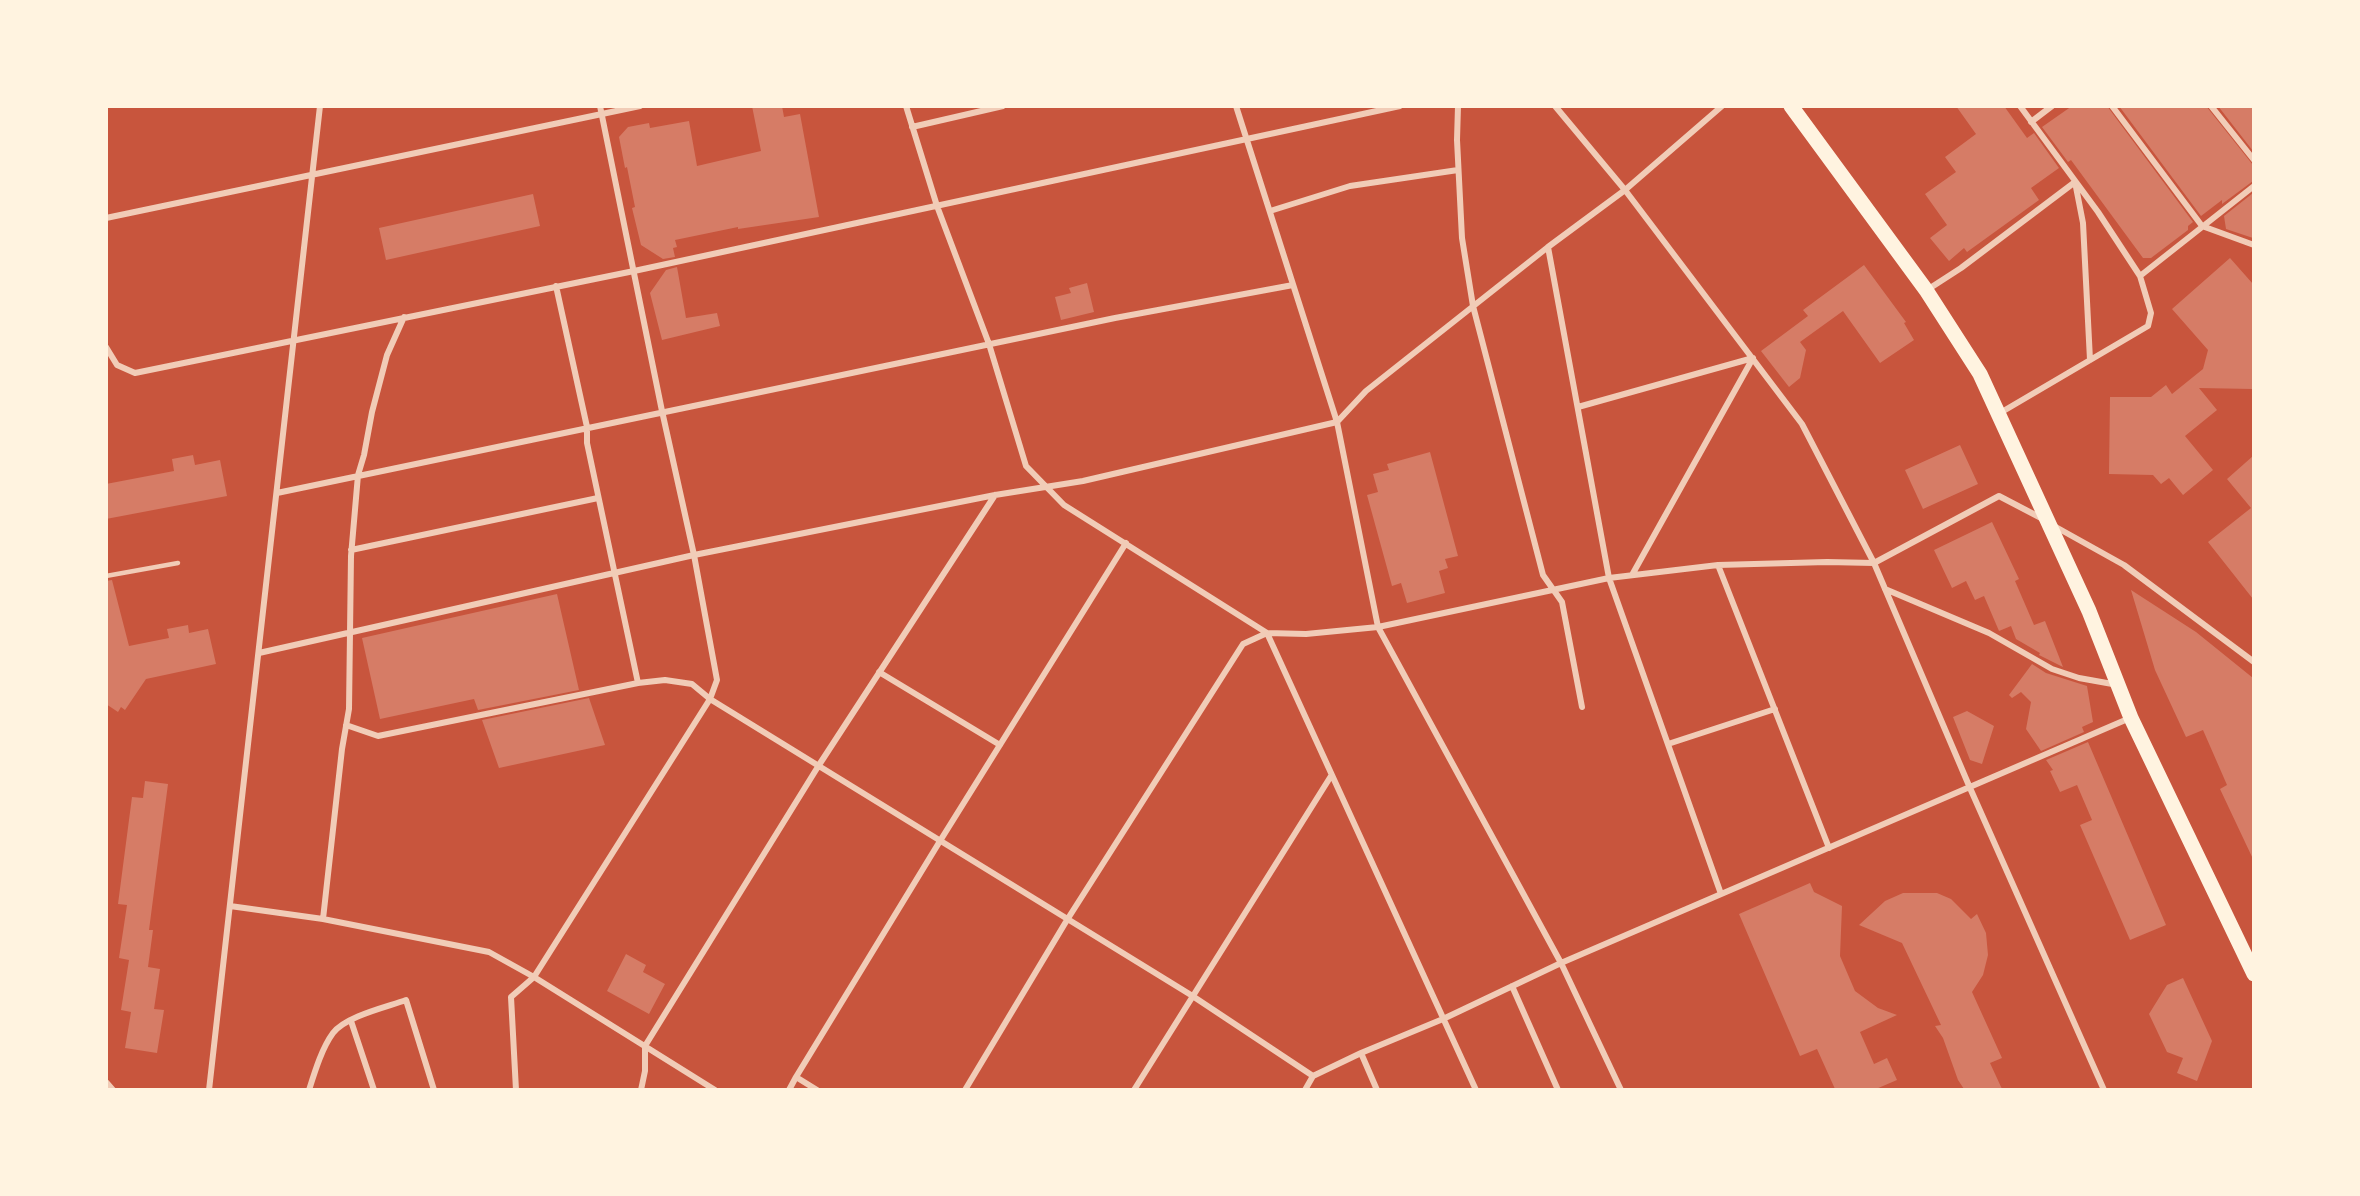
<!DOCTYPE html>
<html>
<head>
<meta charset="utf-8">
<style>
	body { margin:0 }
	#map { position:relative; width:2360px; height:1196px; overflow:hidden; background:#c8553d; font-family:Arial,sans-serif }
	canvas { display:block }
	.frame { position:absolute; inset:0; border:108px solid #fff3e0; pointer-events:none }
</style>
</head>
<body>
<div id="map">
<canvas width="2360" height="1196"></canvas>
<div class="frame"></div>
</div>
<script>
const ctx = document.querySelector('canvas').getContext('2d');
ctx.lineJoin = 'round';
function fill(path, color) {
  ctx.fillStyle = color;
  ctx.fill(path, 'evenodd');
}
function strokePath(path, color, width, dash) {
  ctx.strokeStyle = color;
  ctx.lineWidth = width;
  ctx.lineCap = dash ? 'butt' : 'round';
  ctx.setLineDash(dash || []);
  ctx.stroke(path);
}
fill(new Path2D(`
	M752,106H782L784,117L800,114L819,217L738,229V227L675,240L677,247L673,248L675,257L663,259L641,245L632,208L635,207L627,167L625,168L619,137L628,127L649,123L650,128L689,121L697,166L761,151Z
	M1956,106H2004L2027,138L2034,133L2059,168L2031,188L2039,200L1967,252L1964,248L1949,261L1930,238L1947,225L1925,194L1956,172L1945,157L1976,134Z
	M2072,106H2107L2193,222L2188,226V230L2151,258H2143L2071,160L2068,162L2042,127Z
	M2119,106H2206L2253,165V181L2222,204V200L2201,216Z
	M2218,106H2253V151Z
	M2253,193V238L2226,229L2224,216Z
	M533,194L540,226L386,260L379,228Z
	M2230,258L2253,284V389L2199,388L2217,410L2185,436L2213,470L2183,495L2169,478L2161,484L2153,475L2109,474L2110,397H2151L2166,385L2172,394L2203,369L2208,350L2172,309Z
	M1864,265L1906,322L1904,323L1914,340L1880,363L1843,311L1800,342L1806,350L1800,378L1789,387L1761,351L1808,316L1803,310Z
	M677,267L686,318L717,313L720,326L662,340L650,293L666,270Z
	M1087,283L1094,312L1061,320L1055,297L1071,293L1069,288Z
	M1960,445L1978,484L1923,509L1905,470Z
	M1430,452L1458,556L1445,559L1448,568L1439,571L1445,593L1407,603L1401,583L1392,586L1367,495L1378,492L1373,474L1389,470L1387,464Z
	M193,455L195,465L220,460L227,496L106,519V484L174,471L172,459Z
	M2253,456V599L2208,542L2251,508L2227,479Z
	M1992,522L2019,579L2015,581L2034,625L2045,621L2063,667L2039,655L2040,653L2016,639L2011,626L1999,631L1984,596L1975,600L1966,581L1952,588L1934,550Z
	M112,580L129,646L169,638L167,629L188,625L189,633L208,629L216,664L146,679L125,710L121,707L118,712L106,704V581Z
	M2131,590L2196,632L2253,678V859L2220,789L2227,785L2203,730L2186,737L2155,670Z
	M557,594L579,690L478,710L474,699L380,719L362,638Z
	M2032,664L2046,673L2087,686L2093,722L2082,727L2084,732L2041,751L2026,729L2031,702L2021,692L2012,698L2009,695Z
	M589,698L605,745L499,768L482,720Z
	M1967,711L1994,726L1982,764L1970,760L1953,717Z
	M2088,742L2166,925L2130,940L2080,825L2092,820L2077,785L2060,792L2050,771L2053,770L2046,760Z
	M145,781L168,784L149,930H153L148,967L160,969L154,1009L164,1010L157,1053L125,1048L131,1012L121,1010L129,960L119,958L127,905L118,904L132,797L143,798Z
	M1810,883L1814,892L1842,906L1840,956L1855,991L1878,1008L1897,1015L1860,1032L1874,1064L1887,1058L1897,1080L1876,1089H1835L1817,1049L1800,1056L1739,914Z
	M1903,893H1937L1951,899L1971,919L1977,914L1986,933L1988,955L1983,975L1972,992L2002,1058L1990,1063L2002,1089H1964L1958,1080L1943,1038L1935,1026L1941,1025L1902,943L1859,925L1885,901Z
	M626,954L646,965L643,972L665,984L649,1014L607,991Z
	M2183,978L2212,1041L2197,1081L2177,1073L2183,1058L2167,1052L2149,1014L2167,985Z`), '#d67c66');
strokePath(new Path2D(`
	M106,576L178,563`), '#f1ccb7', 4.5);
strokePath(new Path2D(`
	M906,106L937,206L989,344L1026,466L1064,505L1267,633L1306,634L1378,627L1609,578L1718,565L1827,562L1874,563L1999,496L2043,519
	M1236,106L1337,422L1378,627L1561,963L1621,1090
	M1458,106L1457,140L1462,238L1473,306L1543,575L1562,602L1582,707
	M1555,106L1625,190L1802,424L1874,563L1970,788L2104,1090
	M2020,106L2098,212L2140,276
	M2112,106L2202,226L2254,245
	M2211,106L2254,160
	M2031,122L2052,106
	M912,127L1003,106
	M1270,211L1350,186L1458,170
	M106,218L640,106
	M1548,247L1609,578L1721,894
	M556,286L587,427V443L638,683
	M1927,290L1961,268L2075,182L2083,223L2090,360
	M106,347L117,365L135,373L634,271L1400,106
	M1578,407L1753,358
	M2000,413L2148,326L2151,313L2140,276L2254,186
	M277,493L1115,318L1293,285
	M2054,526L2124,565L2254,662
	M351,550L598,498
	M1718,565L1829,848
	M1632,575L1753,358
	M1885,589L1989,633L2052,669L2079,678L2118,685
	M259,653L694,555L995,495L1083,481L1337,422L1366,391L1548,247L1625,190L1722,106
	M879,672L1000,745
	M346,725L378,736L638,683L665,680L692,684L710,699L717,680L694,555L662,411L600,106
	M1668,744L1775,709
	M230,906L323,919L489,952L534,977L715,1090
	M323,919L342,749L349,709L351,556L358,475L364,455L372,412L387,355L404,317
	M1512,986L1558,1090
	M351,1021L374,1090
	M645,1046L819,765L995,495
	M1361,1053L1377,1090
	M796,1077L940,841L1126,543
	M106,1082L113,1090
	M209,1090L320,106
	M309,1090C315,1071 322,1048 333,1033C346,1016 387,1007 406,1000L434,1090
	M516,1090L511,997L534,977L710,699L1191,995L1313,1076
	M641,1090L645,1071V1046
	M789,1090L796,1077L817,1090
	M965,1090L1067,920L1243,644L1267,633L1476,1090
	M1134,1090L1331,776
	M1305,1090L1313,1076L1361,1053L1443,1019L1561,963L2130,718`), '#f1ccb7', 6);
strokePath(new Path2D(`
	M1791,106L1926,290L1980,374L2089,611L2131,718L2254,974`), '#fff3e0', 15);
</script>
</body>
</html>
